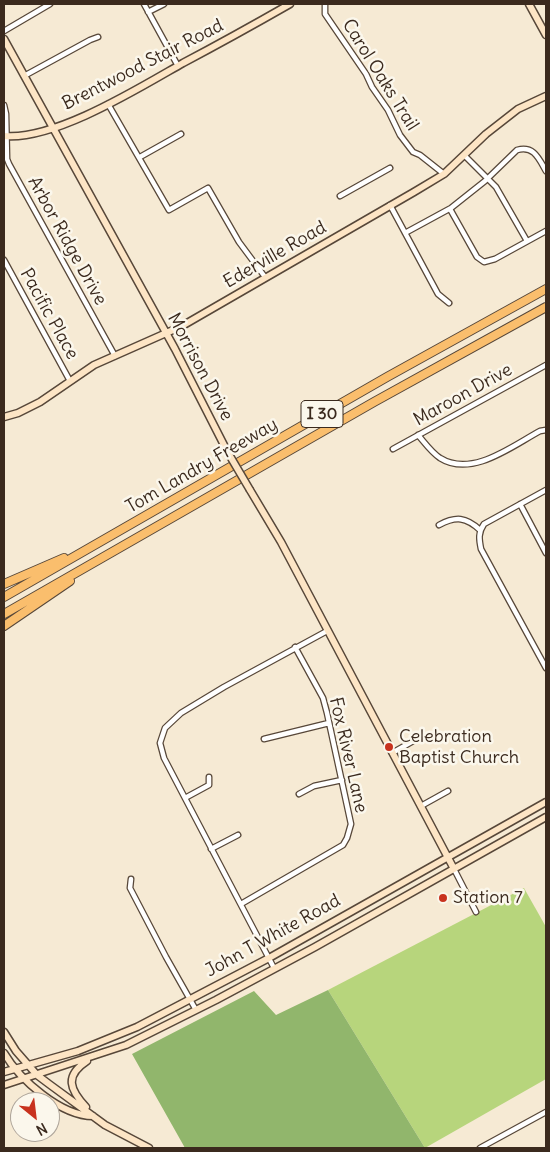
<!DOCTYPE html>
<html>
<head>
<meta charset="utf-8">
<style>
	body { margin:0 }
	#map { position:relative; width:550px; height:1152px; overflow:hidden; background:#f6ead4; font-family:Delius,sans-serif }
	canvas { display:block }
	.frame { position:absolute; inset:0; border:5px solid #3b2a1e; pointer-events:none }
	.north { position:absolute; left:10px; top:1092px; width:50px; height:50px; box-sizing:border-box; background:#fbf7ec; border:1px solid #aea59a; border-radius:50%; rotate:151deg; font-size:14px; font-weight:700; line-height:20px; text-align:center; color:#3b2a1e }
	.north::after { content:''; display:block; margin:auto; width:18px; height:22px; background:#c8321e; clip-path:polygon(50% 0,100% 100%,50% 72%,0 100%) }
</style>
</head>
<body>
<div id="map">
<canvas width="550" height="1152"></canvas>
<div class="frame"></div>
<div class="north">N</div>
</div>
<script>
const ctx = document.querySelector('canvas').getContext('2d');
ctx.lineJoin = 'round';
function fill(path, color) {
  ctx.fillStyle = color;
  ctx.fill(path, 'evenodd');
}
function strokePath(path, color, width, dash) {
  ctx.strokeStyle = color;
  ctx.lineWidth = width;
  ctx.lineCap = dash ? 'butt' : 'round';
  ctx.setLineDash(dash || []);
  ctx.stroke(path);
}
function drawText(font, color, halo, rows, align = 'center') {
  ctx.font = font + ' Delius,sans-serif';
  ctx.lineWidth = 5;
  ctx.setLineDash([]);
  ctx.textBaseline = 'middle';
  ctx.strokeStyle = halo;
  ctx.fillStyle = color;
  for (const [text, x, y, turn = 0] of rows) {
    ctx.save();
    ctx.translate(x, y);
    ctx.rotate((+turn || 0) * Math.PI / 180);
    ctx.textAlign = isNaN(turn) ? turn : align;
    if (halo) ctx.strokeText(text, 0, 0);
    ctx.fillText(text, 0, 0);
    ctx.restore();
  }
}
fill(new Path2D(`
	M524,888L546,927V1079L425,1148L328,990Z`), '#b7d57c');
fill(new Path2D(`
	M328,990L425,1148H185L132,1054L254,991L276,1015Z`), '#91b66c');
const street = new Path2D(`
	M144,4L178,66
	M325,4V14L366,74L372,87L388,110L400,135L413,152L420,155L444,174
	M148,12L164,4
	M4,31L50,4
	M24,76L90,40L98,37
	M108,104L169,210L208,188L239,242L265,277
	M4,105L6,114L7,159L9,164L115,356
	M464,155L496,187L527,241
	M140,157L181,134
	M340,196L390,168
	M390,205L438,294L449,303
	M450,209L477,257L484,262L495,259L546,231
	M405,233L451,208L485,181L517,150C534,145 539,159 546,171
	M4,260L70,381
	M418,435C425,443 431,452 440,458C472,478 512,446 540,431L546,430
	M393,449L546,365
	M546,490L484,524C478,533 479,539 481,549L546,668
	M520,504L546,553
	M439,525C456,516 466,517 480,530
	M264,739L329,723
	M392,753L422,736
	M299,794L314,786L342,780
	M185,798L209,785V777
	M421,806L448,791
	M211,849L238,835
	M454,869L476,912
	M131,879L130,888L166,957L196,1010
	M241,904L343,845L347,838L351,824L327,713L323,698L295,647
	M274,968L164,758L160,743L165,728L181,713L224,687L327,631
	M480,1148L546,1112`);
const secondary = new Path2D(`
	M529,4L546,35
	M4,39L175,349L227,451
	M4,136C54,141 139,88 183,63C219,44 255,24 290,4
	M4,417L18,413L40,402L94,365L182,326L414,192L444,174L486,134L518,109L546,96
	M250,490L281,542L454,869
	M4,1032L16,1051L37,1075L49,1084L105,1125L149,1148
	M4,1053C20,1080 61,1116 93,1116
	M4,1072L78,1051L137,1027L269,958L546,802
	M4,1085L126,1045L216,1000L315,947L546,817
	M86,1107C70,1090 64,1076 87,1061`);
const highway = new Path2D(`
	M4,584L64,558
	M4,597L387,377L546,289
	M4,614L374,402L546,307
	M4,626L70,581`);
strokePath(street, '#574739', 7);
strokePath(secondary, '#574739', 9);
strokePath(highway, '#574739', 10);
strokePath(street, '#fff', 4.5);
strokePath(secondary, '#fde5c5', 6);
strokePath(highway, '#fabe6d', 8);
const secondaryBridge = new Path2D(`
	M227,451L250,490`);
strokePath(secondaryBridge, '#574739', 9, []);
strokePath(secondaryBridge, '#fde5c5', 6);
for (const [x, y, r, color] of [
	[389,747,5,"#c8321e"],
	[443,898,5,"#c8321e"]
]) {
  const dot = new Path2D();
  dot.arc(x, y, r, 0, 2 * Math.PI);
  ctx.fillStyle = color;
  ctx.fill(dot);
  strokePath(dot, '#fbf7ec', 2);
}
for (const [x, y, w] of [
	[322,414,42]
]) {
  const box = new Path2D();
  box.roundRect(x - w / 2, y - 13.5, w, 27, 4);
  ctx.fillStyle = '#fbf7ec';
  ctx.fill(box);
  strokePath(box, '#3b2a1e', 1);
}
drawText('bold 16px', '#3b2a1e', null, [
	["I 30",322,414]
]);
drawText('18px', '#3b2a1e', '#fbf7ec', [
	["Brentwood Stair Road",143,65,-27],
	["Carol Oaks Trail",380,75,58],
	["Arbor Ridge Drive",67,241,61],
	["Ederville Road",275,255,-30],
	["Pacific Place",49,314,61],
	["Morrison Drive",200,367,62],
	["Maroon Drive",463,395,-29],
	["Tom Landry Freeway",202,466,-30],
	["Fox River Lane",348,755,77],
	["John T White Road",273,936,-29]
]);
drawText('18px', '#3b2a1e', '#fbf7ec', [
	["Celebration",399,737],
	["Baptist Church",399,758],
	["Station 7",453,898]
], 'left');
</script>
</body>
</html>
